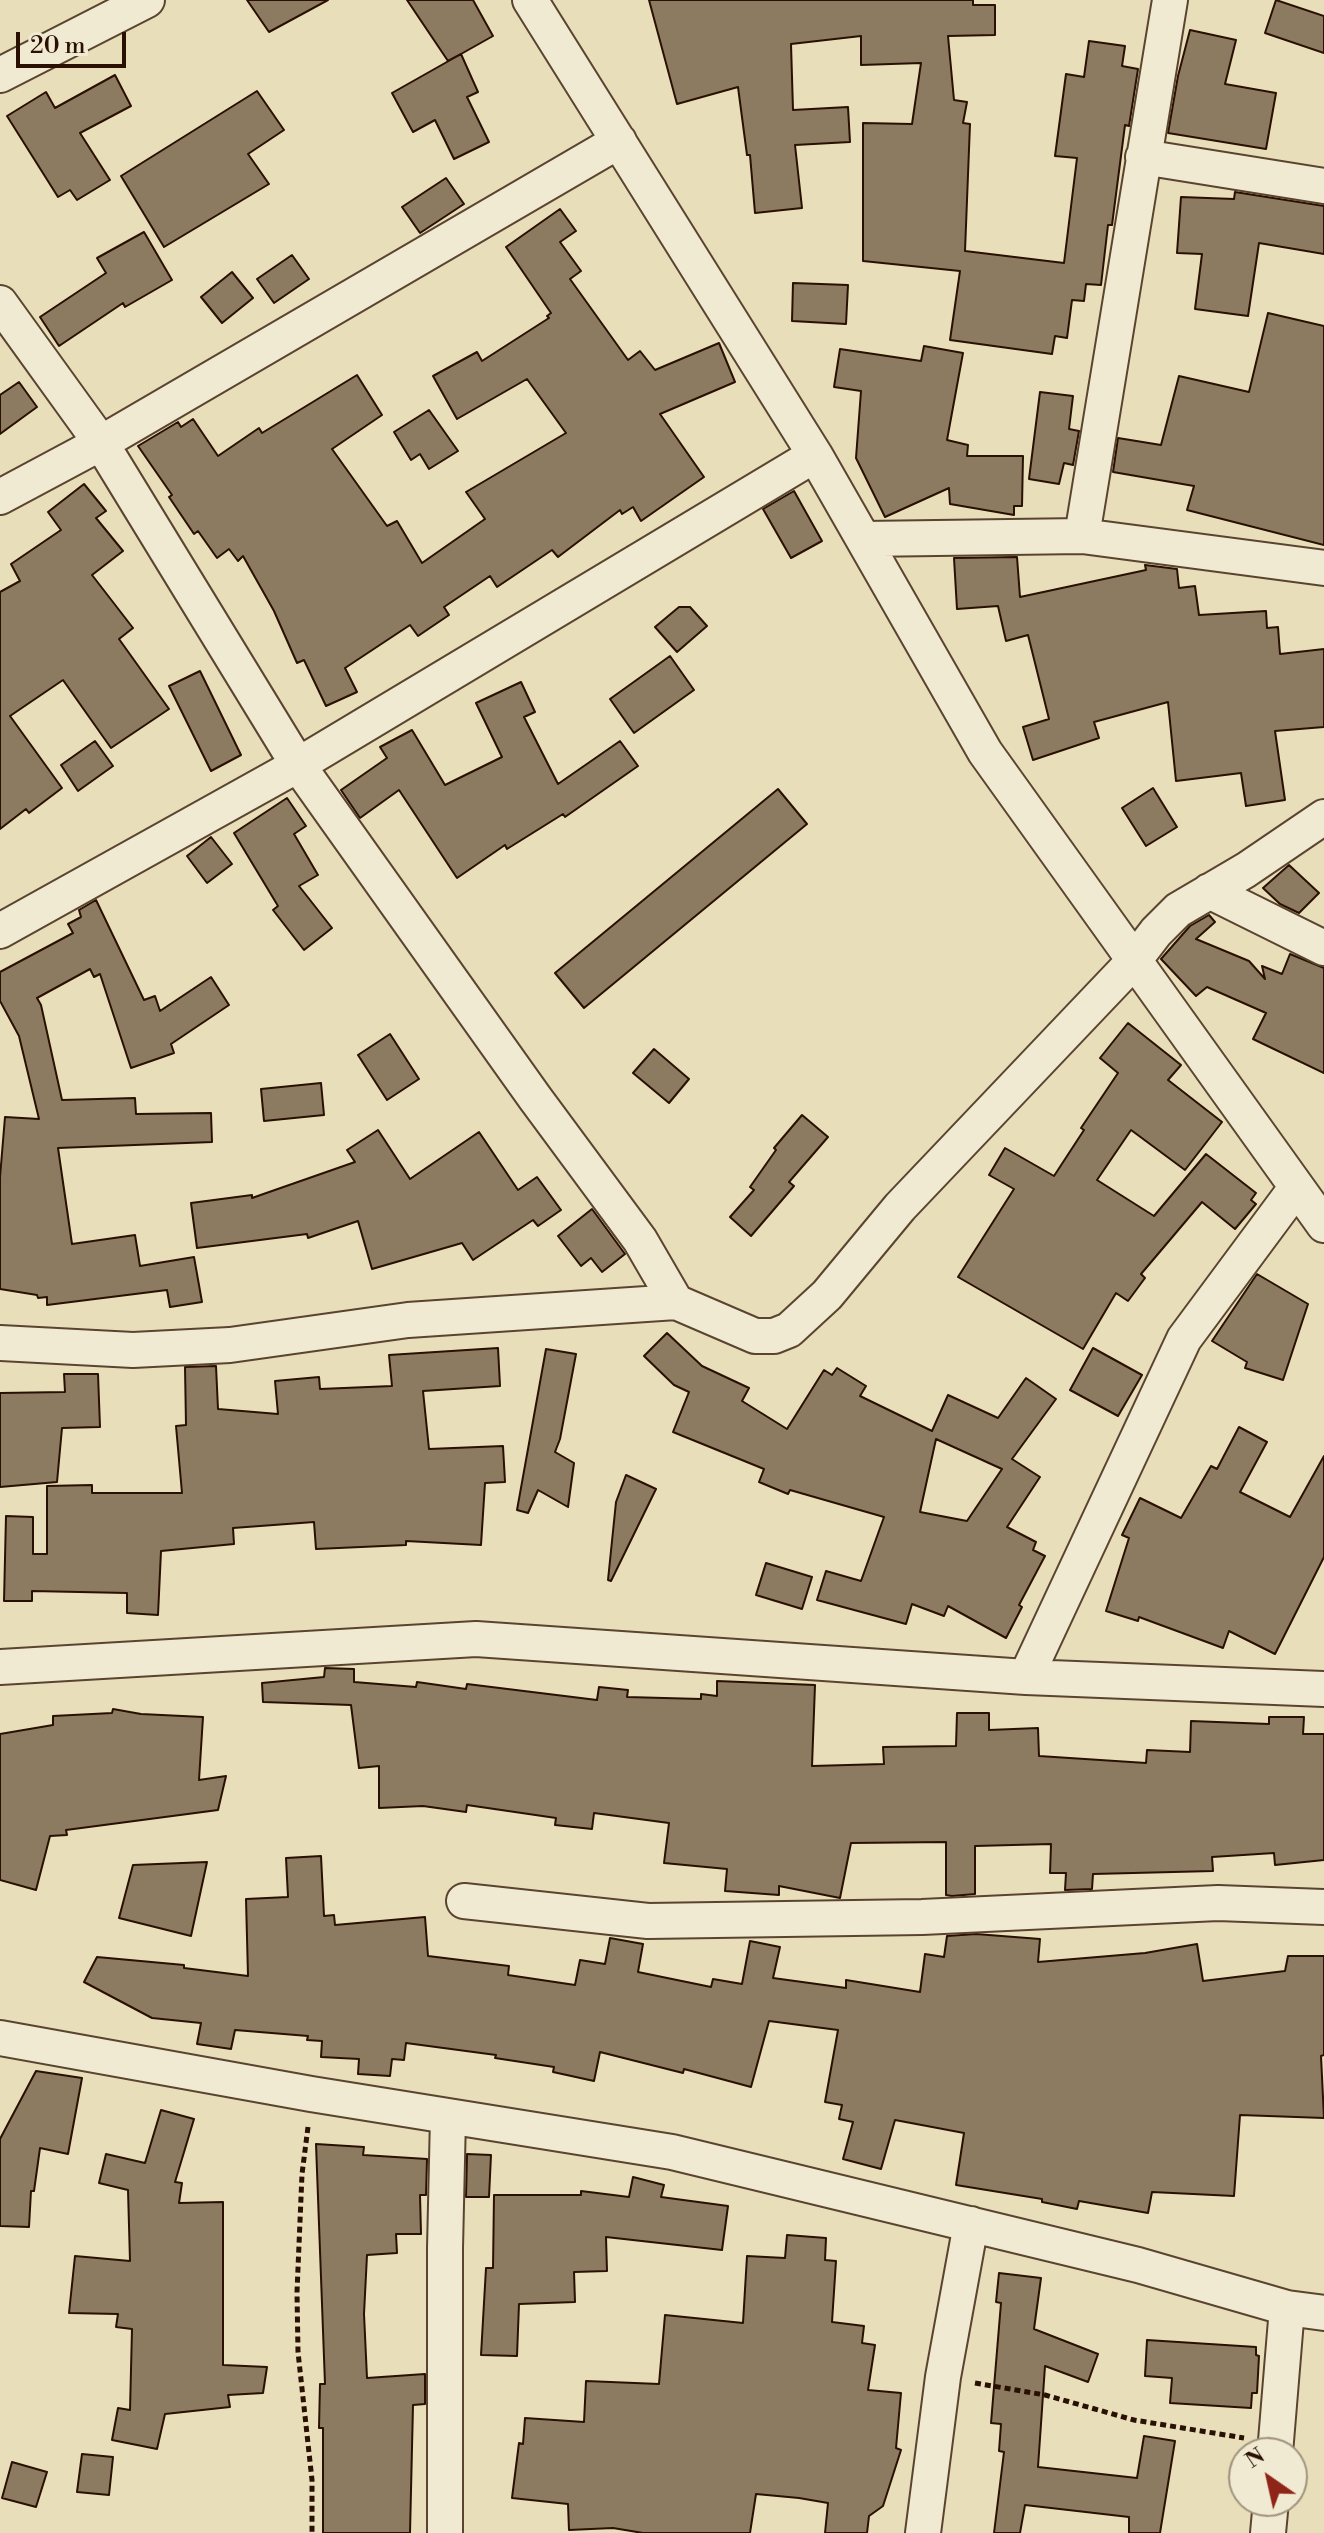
<!DOCTYPE html>
<html>
<head>
<meta charset="utf-8">
<style>
	body { margin:0 }
	#map { position:relative; width:1324px; height:2533px; overflow:hidden; background:#e8deb9; font-family:"Libre Bodoni",serif }
	canvas { display:block }
	.north { position:absolute; left:1228px; top:2437px; width:80px; height:80px; box-sizing:border-box; background:#f0ead2; border:2px solid #a1937f; border-radius:50%; rotate:326deg; font-size:22px; font-weight:700; line-height:32px; text-align:center; color:#2a1002 }
	.north::after { content:''; display:block; margin:auto; width:28px; height:36px; background:#8f2418; clip-path:polygon(50% 0,100% 100%,50% 72%,0 100%) }
	.scale { position:absolute; left:16px; top:32px; width:110px; height:36px; box-sizing:border-box; border:4px solid #2a1002; border-top:0; padding-left:10px; font-size:24px; line-height:28px; white-space:nowrap; color:#2a1002; -webkit-text-stroke:6px #f0ead2; paint-order:stroke }
</style>
</head>
<body>
<div id="map">
<canvas width="1324" height="2533"></canvas>
<div class="north">N</div>
<div class="scale">20 m</div>
</div>
<script>
const ctx = document.querySelector('canvas').getContext('2d');
ctx.lineJoin = 'round';
function fill(path, color) {
  ctx.fillStyle = color;
  ctx.fill(path, 'evenodd');
}
function strokePath(path, color, width, dash) {
  ctx.strokeStyle = color;
  ctx.lineWidth = width;
  ctx.lineCap = dash ? 'butt' : 'round';
  ctx.setLineDash(dash || []);
  ctx.stroke(path);
}
const building = new Path2D(`
	M247,0H328L269,32Z
	M407,0H473L493,36L461,54L478,92L467,97L489,142L454,159L435,120L413,132L392,93L461,54L448,61Z
	M649,0H973V5H995V35L948,36L954,100L967,102L963,123L970,124L965,251L1064,263L1077,158L1055,156L1066,74L1084,77L1089,41L1125,46L1122,66L1138,69L1129,126L1125,125L1112,225H1108L1101,285L1086,284L1084,301L1072,300L1067,338L1055,336L1052,354L950,340L960,271L863,261V123L912,124L921,63L861,65V36L791,44L793,110L848,107L850,142L795,145L802,208L755,213L750,155H747L738,87L677,104Z
	M1276,0L1324,16V53L1265,33Z
	M1190,30L1236,40L1225,84L1276,93L1266,149L1168,133L1178,76Z
	M115,75L131,106L80,133L110,180L77,200L70,190L58,197L7,116L46,92L55,108Z
	M257,91L284,130L248,154L269,184L164,247L121,176Z
	M446,178L464,204L420,233L402,207Z
	M1235,192L1324,206V254L1259,243L1248,316L1195,309L1202,254L1177,253L1181,197L1234,199Z
	M560,209L576,231L560,242L581,271L570,279L628,360L640,351L655,370L719,343L735,382L660,414L704,477L641,521L633,507L622,514L620,510L558,557L552,550L497,587L490,576L444,607L449,615L418,636L410,625L345,668L357,692L326,706L304,660L297,663L274,611L243,556L238,561L229,549L217,558L198,531L194,534L169,497L172,495L138,446L178,422L181,427L193,419L218,456L259,428L262,433L357,375L382,415L332,449L387,526L397,521L422,563L485,519L466,492L566,433L527,379L457,419L433,376L477,352L482,361L549,318L547,316L551,313L506,247Z
	M144,232L172,280L125,307L123,303L59,346L40,317L106,273L97,258Z
	M292,255L309,279L274,303L257,279Z
	M232,272L253,298L222,323L201,297Z
	M793,283L848,285L846,324L792,321Z
	M1268,313L1324,326V545L1187,510L1194,486L1113,472L1118,438L1161,445L1179,376L1249,392Z
	M924,346L963,353L947,440L968,445L967,456H1023L1022,506H1014V515L950,504L949,488L885,517L856,458L861,391L834,387L840,349L921,361Z
	M19,382L37,407L0,434V395Z
	M1040,392L1073,396L1069,429L1079,431L1073,465L1064,463L1059,484L1029,479Z
	M429,410L458,451L429,469L420,454L411,460L394,432Z
	M84,484L106,511L96,518L123,551L92,575L133,628L119,639L169,709L111,748L63,680L10,716L62,788L29,813L26,809L0,829V592L20,581L11,564L61,530L48,512Z
	M794,491L822,541L791,558L763,509Z
	M1017,557L1020,597L1146,570L1145,565L1177,569L1179,588L1195,586L1199,615L1266,611L1267,628L1278,627L1280,654L1324,649V727L1275,731L1285,800L1246,806L1241,773L1176,781L1168,702L1094,722L1099,738L1033,760L1023,727L1049,719L1028,635L1006,641L998,606L957,609L954,558Z
	M679,607H690L707,626L677,652L655,627Z
	M670,656L694,690L634,733L610,699Z
	M200,671L241,755L211,771L169,686Z
	M521,682L535,712L524,717L558,784L620,741L638,766L565,817L563,814L507,849L505,845L457,878L399,790L360,818L341,790L387,758L380,747L412,730L445,785L502,757L476,703Z
	M95,741L113,766L78,791L61,765Z
	M1153,788L1177,827L1146,846L1122,808Z
	M778,789L807,824L584,1008L555,973Z
	M287,798L306,826L294,834L318,875L299,886L332,928L304,950L273,910L278,906L234,833Z
	M211,837L232,864L207,883L187,856Z
	M1289,865L1319,893L1299,913L1280,904L1263,888Z
	M96,900L144,1000L155,996L160,1011L211,977L229,1005L171,1044L174,1053L131,1068L100,974L94,977L90,969L37,998L41,1005L62,1100L135,1098L136,1114L211,1113L212,1142L58,1148L72,1244L135,1235L140,1266L194,1257L202,1302L170,1307L167,1290L47,1305V1297L38,1298L37,1295L0,1289V1177L5,1117L39,1119L19,1036L0,1001V972L73,933L68,924L81,917L79,910Z
	M1209,915L1215,922L1196,939L1249,961L1265,979L1262,966L1282,974L1290,954L1324,968V1073L1253,1039L1266,1013L1207,987L1196,996L1161,959L1190,926Z
	M1128,1023L1181,1065L1168,1080L1222,1122L1185,1170L1131,1130L1097,1180L1154,1216L1206,1154L1256,1193L1251,1200L1256,1204L1235,1229L1202,1202L1141,1274L1145,1278L1128,1301L1116,1293L1083,1349L958,1277L1014,1189L989,1175L1005,1148L1054,1176L1084,1130L1081,1128L1118,1073L1100,1058Z
	M390,1034L419,1079L387,1100L358,1055Z
	M654,1049L689,1079L669,1103L633,1073Z
	M321,1083L324,1115L264,1121L261,1089Z
	M802,1115L828,1137L789,1182L794,1186L751,1236L730,1217L754,1190L750,1187L776,1150L774,1148Z
	M378,1130L410,1179L479,1132L518,1190L537,1177L561,1210L538,1226L533,1220L473,1260L462,1243L372,1269L358,1221L308,1238L307,1234L197,1248L191,1203L252,1195V1198L355,1162L347,1150Z
	M592,1209L625,1254L602,1272L591,1258L581,1266L558,1236Z
	M1257,1274L1308,1304L1283,1380L1245,1368L1247,1362L1212,1341Z
	M667,1333L702,1366L749,1388L742,1401L787,1429L824,1370L832,1375L837,1368L866,1386L860,1396L932,1431L948,1395L998,1418L1026,1378L1056,1399L1012,1459L1040,1477L1007,1527L1036,1542L1033,1550L1045,1556L1019,1605L1022,1607L1006,1638L948,1606L944,1616L912,1604L906,1624L817,1600L826,1571L861,1581L884,1517L790,1490L788,1494L759,1482L764,1469L673,1432L689,1392L674,1385L644,1356ZM936,1439L1002,1469L967,1521L920,1512Z
	M498,1348L500,1386L423,1391L429,1449L503,1446L505,1482L485,1483L481,1545L406,1541V1545L316,1549L314,1522L233,1528L234,1544L161,1551L158,1615L127,1613V1593L32,1591V1601H4L6,1516L33,1517V1554H47V1486L92,1485V1493H182L176,1426L186,1425L185,1367L216,1366L218,1409L278,1414L275,1381L319,1377L320,1389L392,1386L389,1355Z
	M1093,1348L1142,1375L1118,1416L1070,1390Z
	M546,1349L576,1354L560,1439L555,1452L574,1463L568,1507L538,1490L528,1513L517,1510Z
	M64,1374H98L100,1427L62,1428L57,1482L0,1487V1393L65,1392Z
	M1239,1427L1267,1442L1240,1492L1290,1517L1324,1456V1557L1275,1654L1229,1631L1223,1648L1139,1617L1138,1621L1106,1611L1129,1538L1122,1535L1140,1498L1181,1518L1211,1466L1217,1469Z
	M626,1475L656,1489L611,1581L608,1580L616,1502Z
	M766,1563L812,1577L802,1609L756,1595Z
	M325,1668L354,1669V1682L416,1687L417,1682L466,1689L467,1684L597,1700L599,1687L628,1690L627,1697L701,1699V1694L717,1696V1681L815,1685L812,1766L884,1764L883,1747L956,1746L957,1713H989V1730L1038,1728L1039,1756L1146,1763L1147,1750L1190,1752L1191,1721L1269,1724V1717H1304L1303,1734H1324V1860L1275,1865L1274,1853L1212,1857L1213,1871L1093,1874L1092,1889L1065,1890L1066,1873H1050L1051,1844L975,1846V1894L952,1896L946,1895V1842L851,1843L840,1898L779,1886V1895L725,1891L727,1869L664,1863L669,1823L594,1813L592,1829L555,1825L556,1818L467,1805L466,1812L423,1806L379,1808V1766L359,1768L351,1705L263,1702L262,1683L324,1677Z
	M113,1709L141,1714L203,1717L199,1780L226,1776L218,1810L66,1830L67,1835L50,1836L36,1890L0,1880V1734L53,1725V1716L112,1713Z
	M321,1856L324,1916L334,1915L335,1925L425,1917L428,1956L509,1966L508,1975L575,1985L580,1960L605,1964L610,1938L643,1944L638,1972L711,1987L713,1979L742,1984L750,1941L780,1947L773,1978L846,1988V1980L920,1992L925,1954L944,1957L947,1936L976,1934L1040,1939L1038,1962L1145,1953L1197,1944L1203,1981L1285,1971L1288,1956H1324V2055L1321,2056L1324,2118L1240,2115L1234,2196L1152,2192L1148,2213L1079,2201L1077,2209L1042,2202V2199L956,2185L964,2133L895,2120L881,2169L843,2159L853,2122L839,2119L842,2105L825,2102L838,2030L769,2021L751,2087L684,2069L683,2073L600,2052L594,2081L553,2072L554,2067L495,2058L496,2055L406,2043L404,2060L392,2059L390,2076L358,2074L359,2059L321,2057L322,2041L307,2040L308,2036L235,2030L231,2049L197,2044L201,2023L152,2018L84,1982L97,1957L184,1965V1968L248,1976L246,1899L288,1897L286,1858Z
	M207,1862L191,1936L119,1918L133,1865Z
	M36,2071L82,2078L68,2154L40,2148L34,2191H31L29,2227L0,2226V2139Z
	M161,2110L194,2119L175,2182L182,2183L179,2203L223,2202V2365L267,2367L263,2393L228,2395L230,2407L165,2414L157,2449L112,2440L118,2408L130,2410L132,2329L116,2327L118,2314L69,2313L75,2256L130,2261L128,2190L99,2183L106,2154L145,2163Z
	M316,2144L364,2147L363,2155L427,2159L426,2195H420L421,2234H396L397,2253L367,2255L364,2314L367,2378L425,2374V2404L413,2405L410,2533H323V2428H319L320,2384H325Z
	M467,2154L491,2155L489,2197H466Z
	M633,2177L664,2185L661,2197L728,2206L722,2250L606,2237L607,2271L574,2272L575,2302L519,2304L517,2356L481,2355L486,2268H493L494,2195H581V2191L629,2197Z
	M787,2235L826,2238L825,2260L836,2261L832,2322L864,2326L862,2343L875,2345L868,2390L901,2393L896,2448L901,2450L883,2506L869,2516L867,2533H825L828,2503L799,2498L756,2494L750,2533H643L613,2528L569,2530L568,2504L512,2498L519,2443L523,2444L525,2418L584,2422L586,2381L659,2384L665,2315L743,2323L747,2256L785,2258Z
	M999,2273L1041,2278L1034,2329L1098,2354L1088,2382L1045,2366L1038,2467L1137,2478L1144,2436L1175,2441L1160,2533H1129V2517L1025,2505L1020,2533H994L1004,2452L999,2451L1001,2424L991,2423L1001,2303L996,2302Z
	M1147,2340L1256,2347V2355L1259,2356L1257,2393H1252L1251,2408L1170,2403L1172,2378L1145,2376Z
	M82,2454L113,2457L109,2495L77,2492Z
	M12,2462L47,2472L36,2507L2,2498Z`);
fill(building, '#8d7b61');
strokePath(building, '#2a1002', 2);
const minor = new Path2D(`
	M530,0L815,455L985,752L1324,1225
	M0,75L147,0
	M1143,157L1324,186
	M0,303L101,443L298,765L535,1098L640,1240L676,1302
	M0,497L101,443L619,141
	M1082,536L1170,0
	M864,539L1082,536L1324,568
	M1209,891L1324,948
	M0,931L298,765L815,455
	M0,1343L133,1350L230,1345L408,1320L676,1302L755,1336H774L789,1330L827,1295L900,1207L1133,962L1156,932L1178,910L1246,870L1324,817
	M0,1667L476,1639L1026,1677L1324,1689
	M1026,1677L1184,1339L1296,1188
	M464,1901L648,1921L922,1917L1218,1903L1324,1907
	M0,2038L311,2094L672,2152L1138,2265L1287,2308L1324,2313
	M1275,2453L1287,2308
	M445,2533V2248L448,2117
	M923,2533L943,2377L971,2224
	M1268,2533L1271,2501`);
strokePath(minor, '#5a4430', 38);
strokePath(new Path2D(`
	M308,2127L302,2174L297,2292L298,2352L312,2480V2533
	M975,2383L1045,2395L1134,2420L1244,2438`), '#2a1002', 5, [6, 4]);
strokePath(minor, '#f0ead2', 34);
</script>
</body>
</html>
